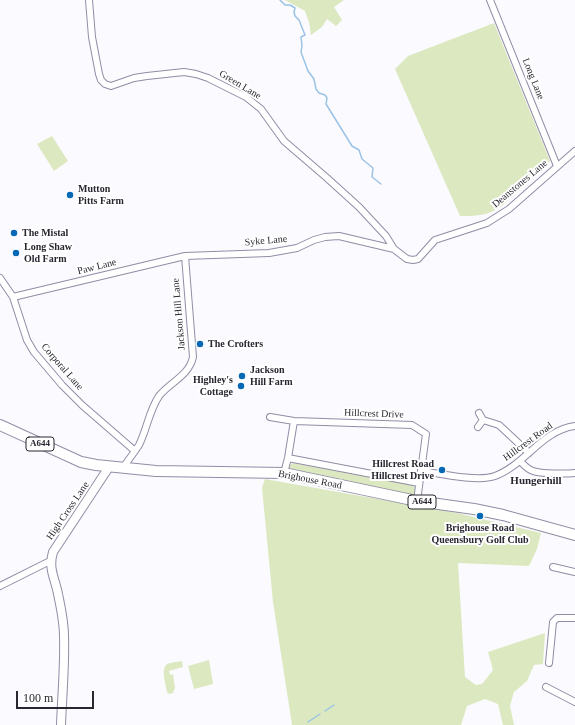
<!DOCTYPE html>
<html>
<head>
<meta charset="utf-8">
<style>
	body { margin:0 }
	#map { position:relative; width:575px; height:725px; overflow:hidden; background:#fafaff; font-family:Georgia,serif }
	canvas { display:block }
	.scale { position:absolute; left:16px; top:691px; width:78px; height:18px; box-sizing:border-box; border:2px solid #282630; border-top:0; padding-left:5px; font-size:12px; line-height:14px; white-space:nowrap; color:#282630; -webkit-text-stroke:3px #fff; paint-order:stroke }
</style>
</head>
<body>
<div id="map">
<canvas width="575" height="725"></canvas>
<div class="scale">100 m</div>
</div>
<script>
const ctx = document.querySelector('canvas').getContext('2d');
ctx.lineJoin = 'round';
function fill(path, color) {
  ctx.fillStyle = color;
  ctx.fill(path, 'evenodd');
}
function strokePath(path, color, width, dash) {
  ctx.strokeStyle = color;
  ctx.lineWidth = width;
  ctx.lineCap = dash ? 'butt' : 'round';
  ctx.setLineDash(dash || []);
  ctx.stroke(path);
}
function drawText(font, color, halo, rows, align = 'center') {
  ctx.font = font + ' Georgia,serif';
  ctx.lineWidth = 4;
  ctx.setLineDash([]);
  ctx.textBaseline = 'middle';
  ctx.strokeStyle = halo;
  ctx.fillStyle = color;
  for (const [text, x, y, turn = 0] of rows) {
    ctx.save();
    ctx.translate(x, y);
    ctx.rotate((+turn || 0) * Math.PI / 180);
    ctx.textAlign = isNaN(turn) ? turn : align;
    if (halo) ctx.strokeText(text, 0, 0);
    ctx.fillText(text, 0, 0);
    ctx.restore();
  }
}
fill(new Path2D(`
	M285,0H344L334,7L342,20L336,26L327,19L322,27L311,35L309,22L305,11Z
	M494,23L550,161C545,171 537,174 529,180C502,204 501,217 460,216L395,69L408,56Z
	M52,136L68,161L54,171L37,144Z
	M293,463L412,485L416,488V493L415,495L371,487L288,469V466Z
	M265,479L457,513L541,533L537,549L529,566L458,563L465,677L476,685L482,684L493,670L488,652L545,633L543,664L534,665L527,681L514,692L510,706L514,725H503L498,704L485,699L467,706L461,725H292L273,602L262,488Z
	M209,660L213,684L194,689L188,666Z
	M182,661L183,667L169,671L170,675L173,674L175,688L173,693L169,694L167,692C166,685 161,671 166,665C169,662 178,662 182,661Z`), '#dce9c0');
strokePath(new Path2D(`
	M280,0L285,5H290L295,8L294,12L295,16L299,20L305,35L301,37L302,46L301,52L308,71L314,79L316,89L319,93L325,95L327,98L326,104L352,146L359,150L362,159L373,168L372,177L381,184
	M325,711L334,705
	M308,722L320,714`), '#9cc3e5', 1.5);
const minor = new Path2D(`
	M89,0L92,37L99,74L101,80L105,84L111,86L134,78L147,76L184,72L196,74L208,78L246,97L261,109L284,141L327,178L359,207L386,236L394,249L407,259L413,260L418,259L435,240L487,223L509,209L575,151
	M490,0L557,166
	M0,278L13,297L27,340L34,352L62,385L82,405L135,451
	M13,297L185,256L269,253L297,248L314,240L325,237L339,236L394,249
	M479,413L483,420L499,425L529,453
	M270,417L294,421L412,425L426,434L417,501
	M478,427L483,420
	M288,458L419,483
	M520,461C524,465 527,469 533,471C541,474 566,474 575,473
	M123,468C128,460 134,453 139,445C147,429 149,411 159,396C170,382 189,376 193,357L185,256
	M422,471C441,474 478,482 495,476C525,465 542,430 575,426
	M284,473L288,458L294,421
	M553,567L575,572
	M0,586L50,561
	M549,663L553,622L557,618H575
	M546,687L575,702`);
const tertiary = new Path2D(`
	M61,725C62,696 65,666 64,636C64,622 61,608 58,594C55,578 48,569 53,552L109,467`);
const primary = new Path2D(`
	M0,425L81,462L96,465L156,471L284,473L417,501L474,509L503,515L575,535`);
strokePath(minor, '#908da5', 8);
strokePath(tertiary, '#908da5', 10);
strokePath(primary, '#908da5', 12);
strokePath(minor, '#fff', 6);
strokePath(tertiary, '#fff', 8);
strokePath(primary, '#fff', 10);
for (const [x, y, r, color] of [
	[70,195,4,"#0769b5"],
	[14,233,4,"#0769b5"],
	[16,253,4,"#0769b5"],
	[200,344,4,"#0769b5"],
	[242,376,4,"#0769b5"],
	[241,386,4,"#0769b5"],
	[442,470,4,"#0769b5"],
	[480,516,4,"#0769b5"]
]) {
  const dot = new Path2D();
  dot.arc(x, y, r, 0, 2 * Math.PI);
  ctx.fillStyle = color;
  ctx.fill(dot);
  strokePath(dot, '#fff', 1.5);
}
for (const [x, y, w] of [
	[40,444,28],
	[422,502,28]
]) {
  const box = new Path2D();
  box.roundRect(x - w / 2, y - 7, w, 14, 3);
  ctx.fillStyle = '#fff';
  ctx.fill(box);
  strokePath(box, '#282630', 1);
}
drawText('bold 9px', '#282630', null, [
	["A644",40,444],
	["A644",422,502]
]);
drawText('10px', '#282630', '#fff', [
	["Long Lane",533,79,68],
	["Green Lane",240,85,31],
	["Deanstones Lane",520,184,-40],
	["Syke Lane",266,241,-5],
	["Paw Lane",97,267,-14],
	["Jackson Hill Lane",179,314,-95],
	["Corporal Lane",62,367,49],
	["Hillcrest Drive",374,414,2],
	["Hillcrest Road",528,442,-36],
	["Brighouse Road",310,480,11],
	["High Cross Lane",68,511,-56]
]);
drawText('bold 10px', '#282630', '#fff', [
	["Mutton",78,189],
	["Pitts Farm",78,201],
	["The Mistal",22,233],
	["Long Shaw",24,247],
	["Old Farm",24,259],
	["The Crofters",208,344],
	["Jackson",250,370],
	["Hill Farm",250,382],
	["Highley's",233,380,"right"],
	["Cottage",233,392,"right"],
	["Hillcrest Road",434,464,"right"],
	["Hillcrest Drive",434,476,"right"],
	["Brighouse Road",480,528,"center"],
	["Queensbury Golf Club",480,540,"center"]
], 'left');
drawText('bold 11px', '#282630', '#fff', [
	["Hungerhill",536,481]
]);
</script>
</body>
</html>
